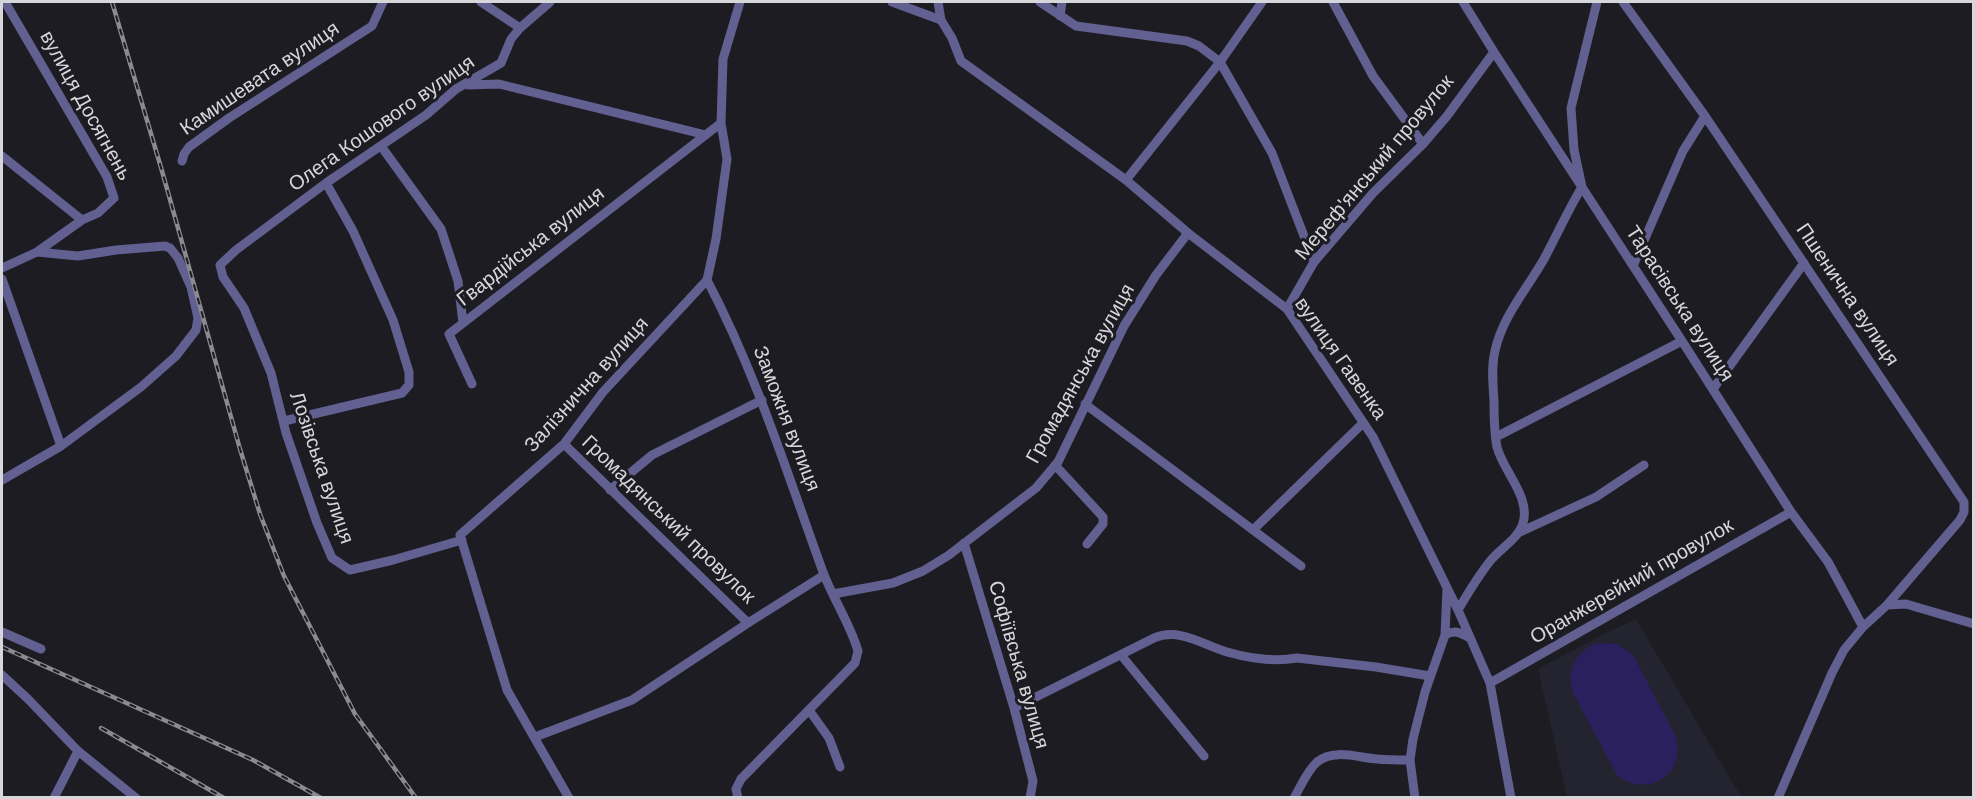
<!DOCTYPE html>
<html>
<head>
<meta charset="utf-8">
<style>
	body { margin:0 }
	#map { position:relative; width:1975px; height:799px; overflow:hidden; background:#1c1c22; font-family:Helvetica,sans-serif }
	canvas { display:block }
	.frame { position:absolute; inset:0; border:3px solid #d7d7db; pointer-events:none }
</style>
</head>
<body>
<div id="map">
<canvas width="1975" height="799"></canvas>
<div class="frame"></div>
</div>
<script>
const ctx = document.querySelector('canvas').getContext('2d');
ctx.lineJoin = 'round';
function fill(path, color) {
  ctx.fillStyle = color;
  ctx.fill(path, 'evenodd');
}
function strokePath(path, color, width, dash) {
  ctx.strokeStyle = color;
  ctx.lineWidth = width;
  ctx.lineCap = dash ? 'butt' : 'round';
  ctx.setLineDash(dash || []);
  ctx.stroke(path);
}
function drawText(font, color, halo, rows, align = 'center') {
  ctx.font = font + ' Helvetica,sans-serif';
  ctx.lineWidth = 6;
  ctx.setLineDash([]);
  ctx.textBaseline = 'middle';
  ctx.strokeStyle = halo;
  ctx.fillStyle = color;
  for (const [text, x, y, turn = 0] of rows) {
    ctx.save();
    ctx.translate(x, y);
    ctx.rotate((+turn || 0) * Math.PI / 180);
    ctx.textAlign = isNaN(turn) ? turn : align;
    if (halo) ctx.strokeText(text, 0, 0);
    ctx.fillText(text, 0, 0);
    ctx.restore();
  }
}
fill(new Path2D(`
	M1636,619L1734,785L1742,797H1567L1538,669L1600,636Z`), '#242430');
fill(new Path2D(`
	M1598,643L1617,644L1633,655L1676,737C1686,775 1647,799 1617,775L1573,693C1565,671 1576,650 1598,643Z`), '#2a205d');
strokePath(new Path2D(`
	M481,2L520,28
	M892,2L941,20L952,38L961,61L1126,180L1188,233L1287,309L1373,437L1458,610L1490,683L1511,798
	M938,2L941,20
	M1040,2L1076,26L1187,41L1199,46L1220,62L1272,153L1314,262
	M1333,2L1373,76L1423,144
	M1463,2L1494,52L1682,341L1791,512L1828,562L1863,627
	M1623,2L1705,116L1964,502V512L1960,520L1887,605
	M1060,16L1062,2
	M468,85L499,84L706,135
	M381,146L441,229L458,281L463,323
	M2,156L82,220
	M182,161L184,154L189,147L229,118L372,26L383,2
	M1126,180L1220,62L1262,2
	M1633,266L1683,151L1705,116
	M2,268L37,252L82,220L98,213L114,198L107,177L5,2
	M2,279L61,446
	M707,280C756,373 787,473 823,572C833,599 850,623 858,651L855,663L741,779L736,789L738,798
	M707,280L716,239L727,159L721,123L723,59L740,2
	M1287,309L1314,262L1373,193L1423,144L1447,116L1494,52
	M472,384L449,334L721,123
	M1713,389L1804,263
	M1085,404L1301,566
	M284,421L402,393L409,385V372L393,320L353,231L326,183
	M1496,437L1682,341
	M564,444L748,623
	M1055,465L1103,517V524L1087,544
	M2,480L61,446L141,387L176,356L196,330L198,318L191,287L178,258L170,248L165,246L116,250L78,256L37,252
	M610,490L652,455L762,400
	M1254,529L1363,423
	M1518,533L1596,497L1644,465
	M462,540L393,560L350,570L332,558L317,523L286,433L271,373L244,308L223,277L220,265L236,250L326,183L426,115L456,89L501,63L511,39L520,28L550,2
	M964,543L1014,708L1033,781L1030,798
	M833,594L893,583L923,571L949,555L1036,488L1058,462L1124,326L1156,275L1188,233
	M1458,610C1468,593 1478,576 1491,560C1501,548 1519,538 1523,523C1531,497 1503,471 1497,447C1494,432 1494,416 1494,401C1493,385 1491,367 1495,351C1502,317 1527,289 1544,259C1557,235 1568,210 1582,187L1574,150L1571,108L1597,2
	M2,632L41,649
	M1445,635C1455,629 1461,633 1470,638
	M1121,655L1204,756
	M2,675L28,699L78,751L136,798
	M1490,683L1791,512
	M1014,708L1154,638C1179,627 1203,645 1227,652C1248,658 1275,662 1297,658L1376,667L1430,676
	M809,710L829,738L840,767
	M535,737L632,700L748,623L824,575
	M54,798L78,751
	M569,798L507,690L460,535L564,444L603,392L707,280
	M1294,798C1301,786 1307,771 1317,762C1334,748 1359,758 1377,759C1388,760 1399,760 1410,760
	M1415,798L1410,760L1413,739L1425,692L1445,635L1447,589
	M1778,798L1832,673L1844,650L1863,627L1887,605L1906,604L1974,624`), '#625f91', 9);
const rail = new Path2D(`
	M112,2L162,171L240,449L260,514L284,576L355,714L416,798
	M2,647L253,760L321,798
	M101,728L224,798`);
strokePath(rail, '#8a8a8f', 4.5);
strokePath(rail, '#1c1c22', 2, [7]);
drawText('20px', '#d7d7db', '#1c1c22', [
	["Камишевата вулиця",260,79,-34],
	["вулиця Досягнень",85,106,61],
	["Олега Кошового вулиця",382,124,-35],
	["Мереф'янський провулок",1375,168,-50],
	["Гвардійська вулиця",531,247,-38],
	["Пшенична вулиця",1847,295,56],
	["Тарасівська вулиця",1679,304,57],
	["вулиця Гавенка",1340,359,55],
	["Громадянська вулиця",1081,374,-61],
	["Залізнична вулиця",587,385,-48],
	["Заможня вулиця",786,419,69],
	["Лозівська вулиця",321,468,71],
	["Громадянський провулок",668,520,44],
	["Оранжерейний провулок",1632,582,-30],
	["Софіївська вулиця",1018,665,74]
]);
</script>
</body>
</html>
